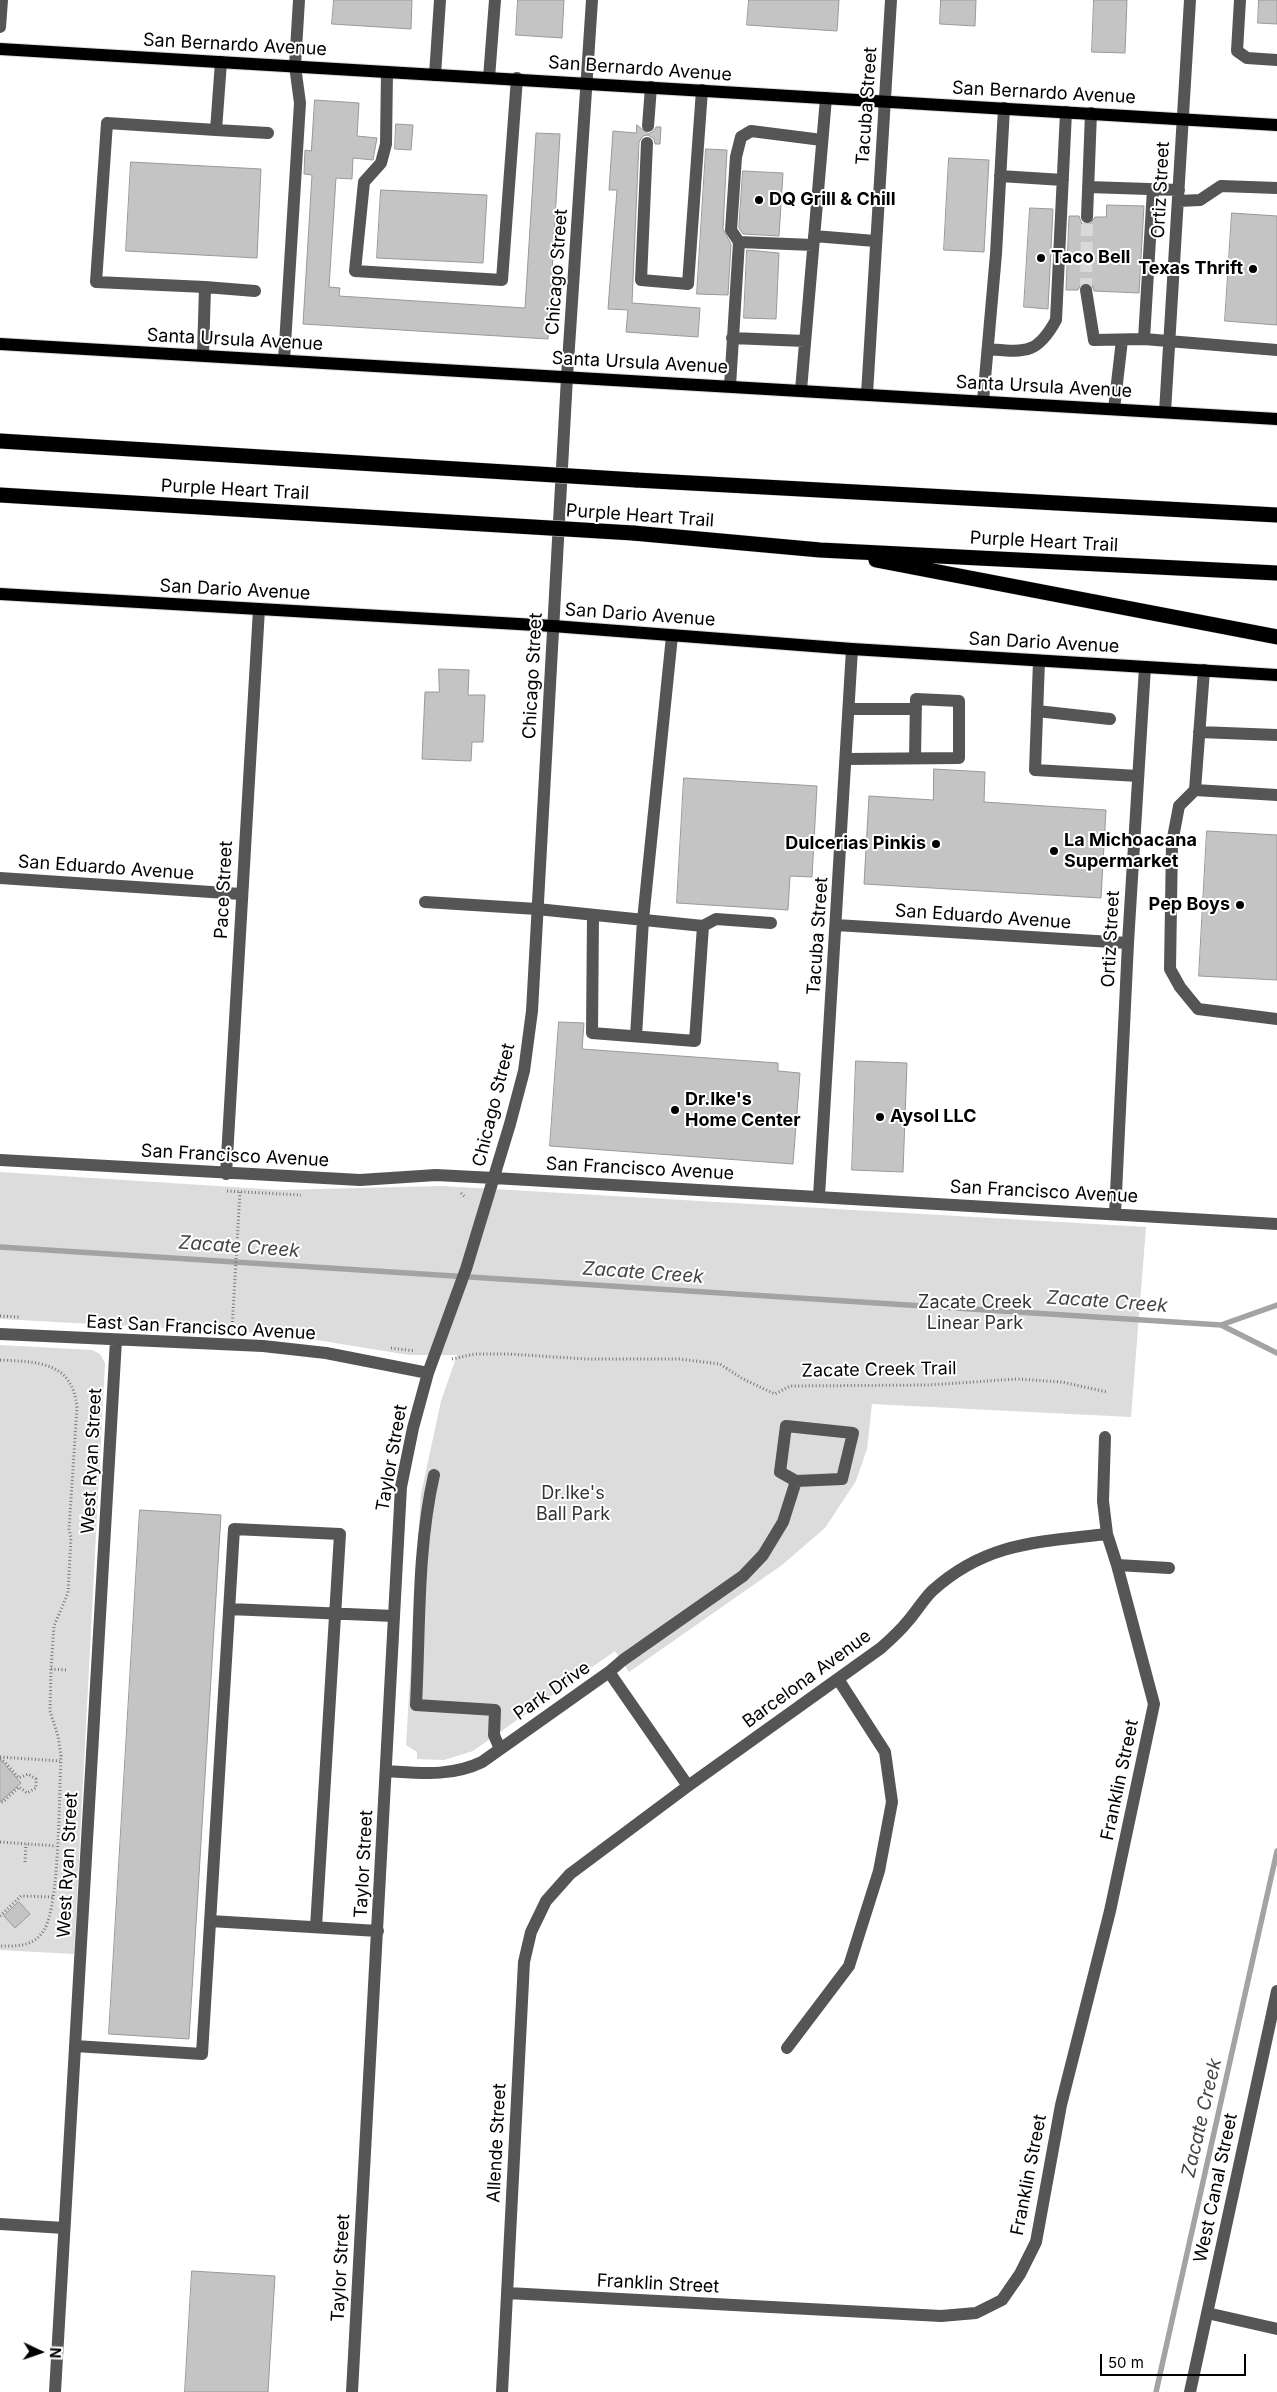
<!DOCTYPE html>
<html>
<head>
<meta charset="utf-8">
<style>
	body { margin:0 }
	#map { position:relative; width:1277px; height:2392px; overflow:hidden; background:#fff; font-family:Inter,sans-serif }
	canvas { display:block }
	.north { position:absolute; left:15px; top:2327px; width:50px; height:50px; -webkit-text-stroke:4px #fff; paint-order:stroke; rotate:93deg; font-size:14px; font-weight:700; line-height:20px; text-align:center; color:#000 }
	.north::after { content:''; display:block; margin:auto; width:18px; height:22px; background:#000; clip-path:polygon(50% 0,100% 100%,50% 72%,0 100%) }
	.scale { position:absolute; left:1100px; top:2354px; width:146px; height:22px; box-sizing:border-box; border:2px solid #000; border-top:0; padding-left:6px; font-size:15px; line-height:18px; white-space:nowrap; color:#000; -webkit-text-stroke:4px #fff; paint-order:stroke }
</style>
</head>
<body>
<div id="map">
<canvas width="1277" height="2392"></canvas>
<div class="north">N</div>
<div class="scale">50 m</div>
</div>
<script>
const ctx = document.querySelector('canvas').getContext('2d');
ctx.lineJoin = 'round';
function fill(path, color) {
  ctx.fillStyle = color;
  ctx.fill(path, 'evenodd');
}
function strokePath(path, color, width, dash) {
  ctx.strokeStyle = color;
  ctx.lineWidth = width;
  ctx.lineCap = dash ? 'butt' : 'round';
  ctx.setLineDash(dash || []);
  ctx.stroke(path);
}
function drawText(font, color, halo, rows, align = 'center') {
  ctx.font = font + ' Inter,sans-serif';
  ctx.lineWidth = 4;
  ctx.setLineDash([]);
  ctx.textBaseline = 'middle';
  ctx.strokeStyle = halo;
  ctx.fillStyle = color;
  for (const [text, x, y, turn = 0] of rows) {
    ctx.save();
    ctx.translate(x, y);
    ctx.rotate((+turn || 0) * Math.PI / 180);
    ctx.textAlign = isNaN(turn) ? turn : align;
    if (halo) ctx.strokeText(text, 0, 0);
    ctx.fillText(text, 0, 0);
    ctx.restore();
  }
}
fill(new Path2D(`
	M0,1172L279,1190L442,1186L1146,1227L1131,1417L872,1404L867,1449L856,1481L825,1528L782,1565L629,1672L615,1651L473,1751L444,1760L417,1759V1752L406,1745L421,1494L441,1401L457,1355H409L280,1334L0,1319Z
	M0,1345L92,1350L100,1354L105,1363L74,1954L0,1950Z`), '#dcdcdc');
strokePath(new Path2D(`
	M0,1247L1221,1325L1277,1353
	M1221,1325L1277,1305
	M1156,2392L1277,1851`), '#a3a3a3', 5.5);
const building = new Path2D(`
	M334,0H412L411,29L332,24Z
	M518,0H564L562,38L516,35Z
	M749,0H839L837,31L747,25Z
	M941,0H976L975,26L940,24Z
	M1094,0H1127L1125,53L1092,52Z
	M1259,0H1277V24L1258,23Z
	M315,100L359,103L357,136L377,138L373,160L353,158L352,179L336,178L329,287L340,288L339,296L525,308L536,133L560,134L548,339L303,324L312,175L304,174L305,150L311,151Z
	M396,124L413,125L411,150L395,149Z
	M637,125L648,134L654,131L656,127H661L660,144H655L654,139L648,135L643,136L639,142L632,303L700,308L698,337L626,332L628,310L608,309L617,190H609L613,131L636,133Z
	M706,149L727,150L723,229L731,244L728,295L697,294Z
	M949,158L989,160L984,252L944,250Z
	M131,162L261,169L257,258L126,251Z
	M743,171L783,173L779,236L743,234L739,228Z
	M381,190L487,195L483,263L377,258Z
	M1107,205L1144,206L1139,293L1094,291L1092,285L1085,282L1081,284L1078,290H1066L1069,216H1079L1082,224H1090L1095,217H1106Z
	M1030,208L1053,209L1048,309L1024,307Z
	M1232,213L1277,216V325L1225,321Z
	M747,250L779,253L776,319L744,318Z
	M439,669L469,670L468,695H485L483,742H472L471,761L422,759L425,692H439Z
	M934,769L985,772L984,802L1106,810L1101,898L864,884L869,796L933,800Z
	M684,778L817,786L812,877L790,876L788,910L677,903Z
	M1207,831L1277,835V980L1199,976Z
	M559,1022L584,1023L582,1049L778,1063V1071L800,1073L793,1164L550,1146Z
	M856,1061L907,1063L903,1172L852,1170Z
	M140,1510L221,1515L189,2039L109,2034Z
	M0,1759L21,1783L0,1802Z
	M19,1902L30,1914L15,1928L4,1916Z
	M192,2271L275,2276L268,2392H185Z`);
fill(building, '#c4c4c4');
strokePath(building, '#999', 1);
strokePath(new Path2D(`
	M1086,290L1087,217`), '#d9d9d9', 12, [12, 6]);
const major = new Path2D(`
	M0,49L1277,125
	M0,344L1277,419
	M0,594L553,626L852,649L1277,675`);
const highway = new Path2D(`
	M636,480L1277,515
	M633,533L820,550L1277,573
	M876,560L1277,637`);
strokePath(major, '#dbdbdb', 14);
strokePath(highway, '#dbdbdb', 16);
strokePath(new Path2D(`
	M227,1191L301,1195
	M461,1193L466,1198
	M0,1316L21,1317
	M232,1329L240,1192
	M391,1348L415,1351
	M452,1359L475,1354H509L585,1359H679L720,1364L743,1379L775,1394L790,1386L929,1385L1017,1379L1062,1382L1107,1392
	M0,1360C37,1362 73,1361 77,1408L69,1529L71,1538L68,1593L54,1626L51,1669L50,1711L58,1736L61,1756C59,1792 60,1905 44,1930C34,1947 17,1946 0,1946
	M51,1669L68,1670
	M0,1757L60,1761
	M0,1759L5,1762L19,1778L28,1774L36,1779V1788L27,1793L19,1787L3,1802H0
	M0,1842L56,1846
	M25,1862L26,1844
	M0,1916L21,1896L53,1897`), '#777', 3, [1, 2.5]);
strokePath(new Path2D(`
	M1240,0L1237,51L1247,58L1277,60
	M0,27L2,0
	M387,72L386,144L381,163L364,182L355,271L502,280L517,78
	M435,75L440,0
	M489,78L495,0
	M648,126L651,87
	M216,130L268,133
	M647,143L641,280L688,284L702,90
	M1000,176L1063,180
	M1088,187L1179,190
	M1178,201L1200,200L1221,186L1277,188
	M1087,217L1091,113
	M814,236L875,241
	M739,242L731,230L736,157L741,137L751,131L822,140
	M205,287L255,291
	M1086,290L1094,340L1144,339L1277,350
	M732,338L805,341
	M1144,339L1153,189
	M988,349C1025,352 1037,355 1056,320L1066,112
	M203,355L205,287L96,282L107,123L216,130L221,62
	M284,360L300,103L295,66L299,0
	M730,386L739,242L813,245
	M801,390L826,98
	M867,394L891,0
	M983,401L996,254L1004,108
	M1114,409L1122,340
	M1165,412L1190,0
	M1039,661L1035,770L1138,776
	M1204,670L1195,790L1277,795
	M849,709H916
	M1037,711L1110,719
	M1199,732L1277,735
	M846,759L959,758V701L916,699L915,758
	M1195,790L1179,806L1172,843L1170,969L1180,987L1198,1009L1277,1019
	M0,878L241,894
	M425,902L537,909L703,926L716,919L771,923
	M593,915L592,1033L695,1041L703,926
	M836,925L1128,943
	M636,1036L643,920L672,636
	M0,1160L360,1180L436,1175L494,1178L1277,1224
	M226,1174L259,609
	M819,1196L852,649
	M1115,1214L1128,943L1145,667
	M0,1334L263,1346L326,1353L428,1373
	M1105,1437L1103,1501L1107,1534L1117,1565
	M434,1475C417,1549 420,1629 416,1705L495,1710L494,1735L500,1749
	M229,1609L394,1616
	M609,1672L623,1660L743,1576L763,1555L783,1522L796,1481L842,1479L853,1433L786,1426L780,1472L796,1481
	M387,1771C420,1773 451,1777 482,1762L609,1672L688,1786
	M210,1921L378,1931
	M75,2046L202,2054L234,1529L340,1534L316,1927
	M787,2048L849,1966L879,1871L892,1802L885,1752L838,1679
	M0,2224L64,2228
	M507,2293L941,2316L976,2313L1002,2300L1020,2274L1036,2242L1061,2105L1110,1911L1154,1704L1117,1565L1169,1568
	M1207,2313L1277,2329
	M55,2392L116,1340
	M352,2392L401,1487L413,1428L428,1373L466,1269L510,1124L524,1071L532,1011L567,377L592,0
	M502,2392L524,1962L531,1932L546,1901L570,1874L688,1786L881,1648C890,1640 900,1631 908,1621C916,1612 923,1600 932,1591C986,1542 1038,1542 1107,1534
	M1190,2392L1277,1991`), '#555', 12);
strokePath(major, '#000', 12);
strokePath(highway, '#000', 15);
const highwayBridge = new Path2D(`
	M0,441L636,480
	M0,495L633,533`);
strokePath(highwayBridge, '#dbdbdb', 16, []);
strokePath(highwayBridge, '#000', 15);
for (const [x, y, r, color] of [
	[759,200,5,"#000"],
	[1041,258,5,"#000"],
	[1253,269,5,"#000"],
	[936,844,5,"#000"],
	[1054,851,5,"#000"],
	[1240,905,5,"#000"],
	[675,1110,5,"#000"],
	[880,1117,5,"#000"]
]) {
  const dot = new Path2D();
  dot.arc(x, y, r, 0, 2 * Math.PI);
  ctx.fillStyle = color;
  ctx.fill(dot);
  strokePath(dot, '#fff', 2);
}
drawText('18px', '#000', '#fff', [
	["San Bernardo Avenue",235,45,3],
	["San Bernardo Avenue",640,69,4],
	["San Bernardo Avenue",1044,93,3],
	["Tacuba Street",867,106,-86],
	["Ortiz Street",1161,190,-87],
	["Chicago Street",557,272,-86],
	["Santa Ursula Avenue",235,340,3],
	["Santa Ursula Avenue",640,363,3],
	["Santa Ursula Avenue",1044,387,3],
	["Purple Heart Trail",235,490,3],
	["Purple Heart Trail",640,516,4],
	["Purple Heart Trail",1044,542,3],
	["San Dario Avenue",235,590,3],
	["San Dario Avenue",640,615,4],
	["San Dario Avenue",1044,643,3],
	["Chicago Street",533,676,-87],
	["San Eduardo Avenue",106,868,4],
	["Pace Street",224,890,-87],
	["San Eduardo Avenue",983,917,4],
	["Tacuba Street",818,936,-86],
	["Ortiz Street",1111,939,-87],
	["Chicago Street",494,1105,-76],
	["San Francisco Avenue",235,1156,3],
	["San Francisco Avenue",640,1169,3],
	["San Francisco Avenue",1044,1192,3],
	["East San Francisco Avenue",201,1328,3],
	["Zacate Creek Trail",879,1370,-1],
	["Taylor Street",392,1458,-80],
	["West Ryan Street",92,1461,-87],
	["Barcelona Avenue",807,1679,-36],
	["Park Drive",552,1691,-35],
	["Franklin Street",1120,1780,-78],
	["Taylor Street",364,1864,-87],
	["West Ryan Street",68,1865,-87],
	["Allende Street",497,2143,-87],
	["Franklin Street",1029,2175,-79],
	["West Canal Street",1216,2188,-78],
	["Taylor Street",341,2268,-87],
	["Franklin Street",658,2284,3]
]);
drawText('bold 18px', '#000', '#fff', [
	["DQ Grill & Chill",769,200],
	["Taco Bell",1051,258],
	["Texas Thrift",1243,269,"right"],
	["La Michoacana",1064,841],
	["Supermarket",1064,862],
	["Dulcerias Pinkis",926,844,"right"],
	["Pep Boys",1230,905,"right"],
	["Dr.Ike's",685,1100],
	["Home Center",685,1121],
	["Aysol LLC",890,1117]
], 'left');
drawText('18px', '#333', '#fff', [
	["Zacate Creek",975,1303],
	["Linear Park",975,1324],
	["Dr.Ike's",573,1494],
	["Ball Park",573,1515]
]);
drawText('italic 19px', '#444', '#fff', [
	["Zacate Creek",239,1247,4],
	["Zacate Creek",643,1273,4],
	["Zacate Creek",1107,1302,4],
	["Zacate Creek",1202,2118,-77]
]);
</script>
</body>
</html>
